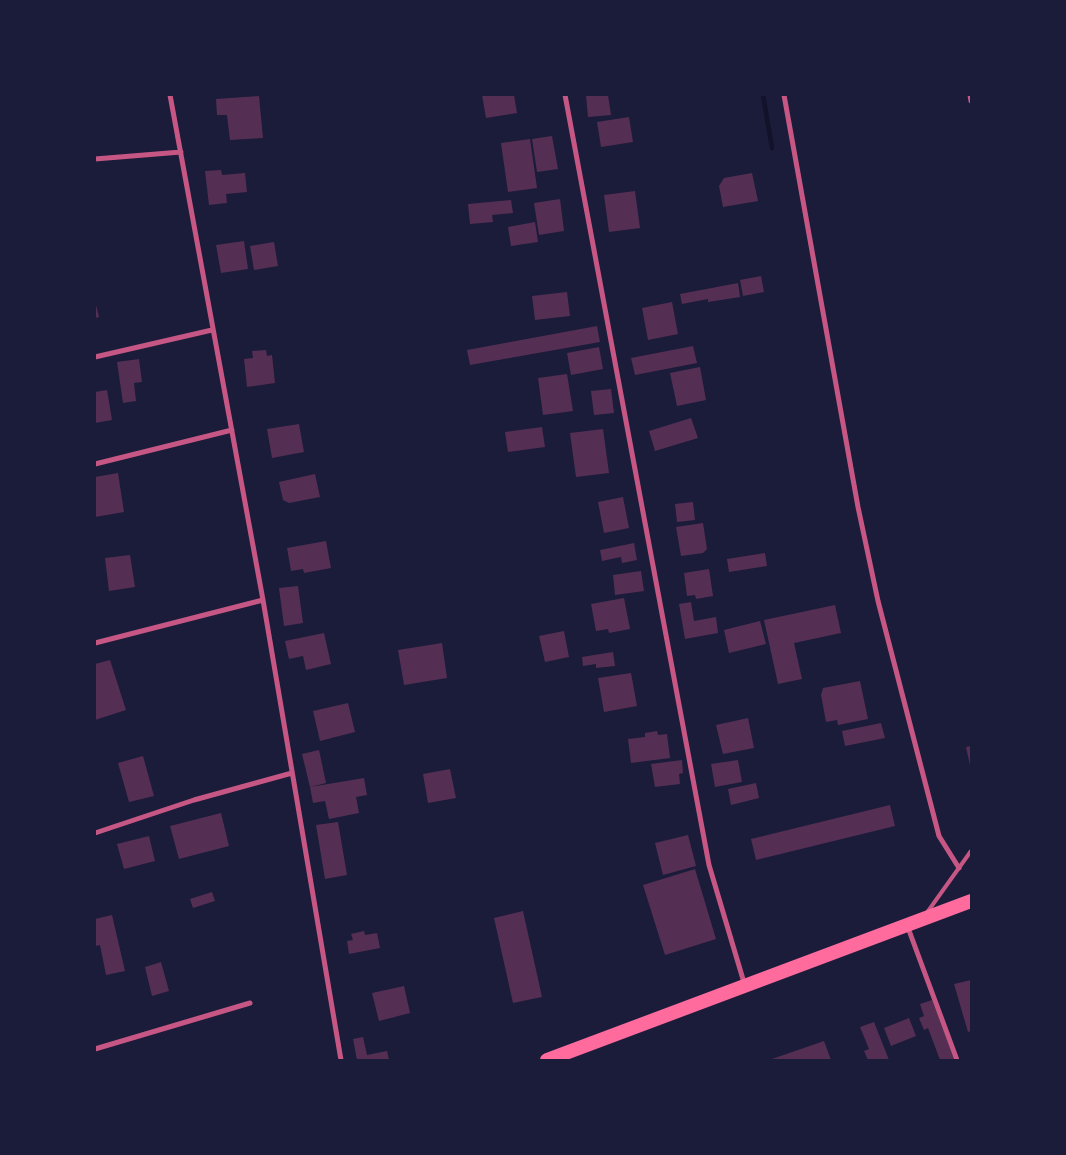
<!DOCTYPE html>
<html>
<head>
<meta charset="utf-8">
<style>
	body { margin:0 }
	#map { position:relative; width:1066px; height:1155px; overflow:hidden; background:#1b1b3a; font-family:"Noto Serif",serif }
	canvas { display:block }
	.frame { position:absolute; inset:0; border:96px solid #1b1b3a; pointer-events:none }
</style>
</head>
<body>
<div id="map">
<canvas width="1066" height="1155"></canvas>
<div class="frame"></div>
</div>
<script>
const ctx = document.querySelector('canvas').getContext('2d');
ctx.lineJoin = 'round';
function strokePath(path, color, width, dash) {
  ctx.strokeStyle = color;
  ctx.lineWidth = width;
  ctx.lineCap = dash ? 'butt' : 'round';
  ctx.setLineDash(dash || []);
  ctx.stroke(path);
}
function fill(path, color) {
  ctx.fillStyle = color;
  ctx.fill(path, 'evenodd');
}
strokePath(new Path2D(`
	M763,95L772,148`), '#12122b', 4.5);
fill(new Path2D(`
	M482,95H514L517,113L486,118Z
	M586,95H608L611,115L588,117Z
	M259,96L263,138L230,140L227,115H217L216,99Z
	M629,117L633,142L601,147L597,122Z
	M552,136L558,169L537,172L532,139Z
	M530,139L537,188L508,192L501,143Z
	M221,170L222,175L245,173L247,192L226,194L227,203L209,205L205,171Z
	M752,173L758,201L723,207L719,186L724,178Z
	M635,191L640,228L609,232L604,195Z
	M560,199L564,231L539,235L534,203Z
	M511,200L513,213L492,215L493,222L470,224L468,204Z
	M535,222L538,242L511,246L508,227Z
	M244,241L248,269L221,273L216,245Z
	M274,242L278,266L254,270L250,246Z
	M761,276L764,292L743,296L740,280Z
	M738,283L740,297L708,302V299L682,304L680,294Z
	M567,292L570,316L535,320L532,296Z
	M95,301L99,317L95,318Z
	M672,302L678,334L648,340L642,308Z
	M597,326L600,342L470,365L467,350Z
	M693,346L697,363L635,375L631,358Z
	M599,347L603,369L571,375L567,353Z
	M266,350L267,356L272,355L275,383L247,387L244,359L253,358L252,351Z
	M139,359L142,382L134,383L136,401L123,403L117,362Z
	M700,367L706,400L677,406L670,373Z
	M567,374L573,411L543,415L538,378Z
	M611,389L614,413L594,415L591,391Z
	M107,390L112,420L95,423V392Z
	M691,418L698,438L655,451L649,431Z
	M299,424L304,452L272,458L267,429Z
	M542,427L545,447L508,452L505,432Z
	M603,429L609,473L576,477L570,433Z
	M118,473L124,512L95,517V477Z
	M315,474L320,497L289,503L283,500L279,482Z
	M623,497L629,528L604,533L598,502Z
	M693,502L695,520L677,522L675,504Z
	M703,523L707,549L703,553L681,556L676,527Z
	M326,541L331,568L304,573L303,569L291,571L287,548Z
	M634,543L637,560L622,563L621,557L602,561L600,550Z
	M765,553L767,566L729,572L727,559Z
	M130,555L135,587L109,591L105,558Z
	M709,569L713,596L696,599L695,595L687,596L684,573Z
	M641,571L644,591L615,595L613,575Z
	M298,586L303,623L284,626L279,588Z
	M624,598L630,629L609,633L608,629L596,631L591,604Z
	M691,602L694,621L716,617L718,633L685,639L679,604Z
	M835,605L841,633L794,643L802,679L778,684L764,620Z
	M760,621L766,644L729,653L724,630Z
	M564,631L569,657L545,662L539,636Z
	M324,633L331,664L306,670L303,656L289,659L285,641Z
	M442,643L447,678L404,685L398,650Z
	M613,652L615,666L596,668V664L583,666L582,657Z
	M110,660L126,710L95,720V664Z
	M631,673L637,706L604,712L598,678Z
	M860,681L868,719L838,725L837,720L826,722L821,695L823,688Z
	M348,703L355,732L320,741L313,711Z
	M748,718L754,748L723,754L716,725Z
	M881,723L885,738L845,746L842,731Z
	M657,731L658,735L667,734L670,758L631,763L628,739L645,737V733Z
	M971,746V765H970L966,747Z
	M319,750L326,783L310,787L302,754Z
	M143,756L154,796L129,802L118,763Z
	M682,760L683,773L679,774L680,784L655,787L651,764Z
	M738,760L742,782L715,787L711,764Z
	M450,769L456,798L428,803L423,774Z
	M364,778L367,795L356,797L359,813L329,819L325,801L313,803L310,787Z
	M756,783L759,798L731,805L728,789Z
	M890,805L895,826L756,860L751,839Z
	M221,813L229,846L179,859L170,826Z
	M338,822L347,875L325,879L316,825Z
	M688,835L696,866L663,875L655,843Z
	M149,836L155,861L124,869L117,844Z
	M695,869L716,939L665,955L643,885Z
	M212,892L215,901L193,908L190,899Z
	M523,911L542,997L513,1003L494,918Z
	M112,915L125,971L106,975L100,945L95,946V919Z
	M364,931L365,935L377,933L380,948L349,954L347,941L353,940L351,934Z
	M161,962L169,991L152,996L145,967Z
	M971,980V1031L968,1032L954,984Z
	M404,986L410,1013L379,1021L372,993Z
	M932,1000L955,1060H940L928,1028L924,1030L919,1018L924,1016L920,1004Z
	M909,1018L916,1036L891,1046L884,1028Z
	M874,1022L889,1060H868L864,1051L869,1049L860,1027Z
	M363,1037L367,1055L387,1051L389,1060H357L353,1039Z
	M824,1041L831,1060H769Z`), '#542f53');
strokePath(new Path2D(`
	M926,914L971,851`), '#c65784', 4);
strokePath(new Path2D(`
	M170,95L263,600L341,1060
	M565,95L709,865L745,986
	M784,95L858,507L878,601L939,836L959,868
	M970,95L971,101
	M95,159L181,152
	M95,357L212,330
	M95,464L232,430
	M95,643L263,600
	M95,833L194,800L292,773
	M907,925L957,1060
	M95,1049L250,1003`), '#c65784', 5);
strokePath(new Path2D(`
	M547,1060L971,901`), '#ff6b9d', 14);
</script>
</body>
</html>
